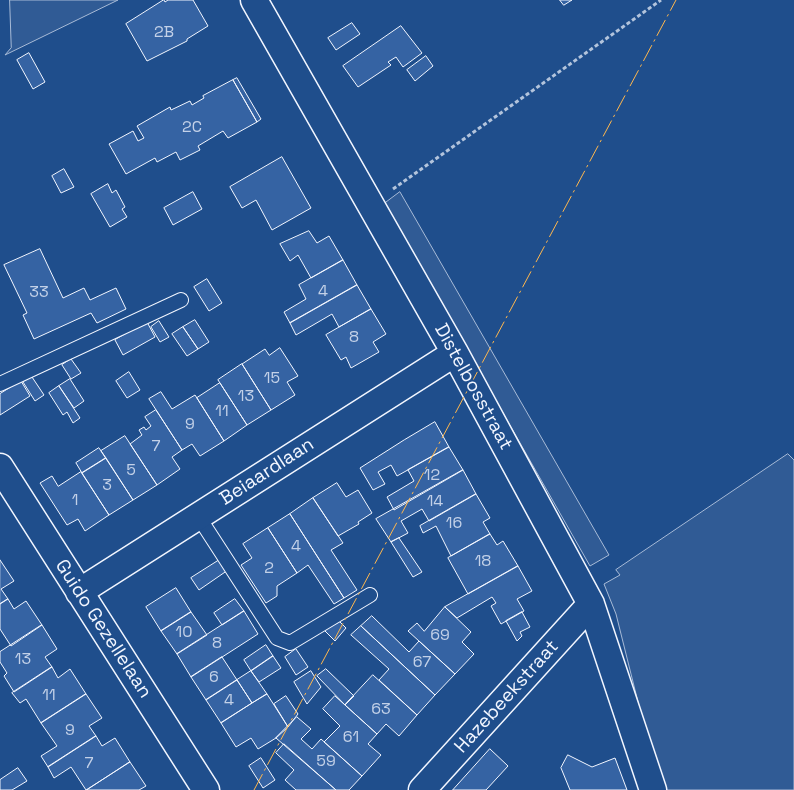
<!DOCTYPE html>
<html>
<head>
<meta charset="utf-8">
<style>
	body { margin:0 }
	canvas { display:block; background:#1f4e8c }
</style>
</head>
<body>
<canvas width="794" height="790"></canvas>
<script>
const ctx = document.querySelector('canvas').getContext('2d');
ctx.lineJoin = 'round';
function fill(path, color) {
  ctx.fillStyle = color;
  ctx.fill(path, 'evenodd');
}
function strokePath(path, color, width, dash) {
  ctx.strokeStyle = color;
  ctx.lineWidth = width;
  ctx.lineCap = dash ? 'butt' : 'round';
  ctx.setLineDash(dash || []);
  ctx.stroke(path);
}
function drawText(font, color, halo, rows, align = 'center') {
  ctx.font = font + ' "Space Grotesk",sans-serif';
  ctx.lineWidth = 4;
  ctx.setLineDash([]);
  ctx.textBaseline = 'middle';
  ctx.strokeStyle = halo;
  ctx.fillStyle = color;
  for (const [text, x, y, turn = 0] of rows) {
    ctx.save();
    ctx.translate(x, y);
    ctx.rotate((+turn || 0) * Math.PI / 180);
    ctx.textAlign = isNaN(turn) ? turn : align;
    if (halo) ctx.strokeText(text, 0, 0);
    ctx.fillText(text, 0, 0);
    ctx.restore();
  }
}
const built = new Path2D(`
	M10,0H118L5,55L11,48Z
	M400,192L609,555L590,566L384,204Z
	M788,454L794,460V790H660L616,614L604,584L620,575L616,570Z`);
fill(built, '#305b95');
strokePath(built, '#a8bbd7', 1);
const building = new Path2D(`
	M164,0L165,2L168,0H193L208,26L187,39V41L147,61L126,24Z
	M560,0H572L564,5Z
	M352,23L360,34L336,50L328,38Z
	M401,26L422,53L403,67L396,57L388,62L391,65L358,87L343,66Z
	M29,53L45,82L33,89L17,60Z
	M426,56L433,66L415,81L407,70Z
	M237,78L261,119L257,122L233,80Z
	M233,80L257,122L228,138L223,131L198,146L200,150L180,160L176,152L157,162L155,158L126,174L109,144L133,131L138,141L144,138L137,126L170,107L171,110L190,101L192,105L204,98L203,96Z
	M282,157L311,208L272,230L256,200L242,208L230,187Z
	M64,169L74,187L61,193L52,176Z
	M108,184L112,193L116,190L125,207L122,209L127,217L110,227L91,194Z
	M193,192L202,209L173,225L164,208Z
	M309,231L317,243L329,236L343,260L311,278L298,255L290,261L280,244Z
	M40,249L63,298L84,288L90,300L116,288L126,309L97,323L91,313L34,339L23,315L27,313L4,265Z
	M343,260L357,285L290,323L284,312L306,299L299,285Z
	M207,279L222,303L209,311L194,287Z
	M357,285L371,309L339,327L332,314L296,335L290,323Z
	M371,309L386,334L373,342L379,352L351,368L346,357L341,360L326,335Z
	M195,320L209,342L198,349L183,327Z
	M159,321L169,337L160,342L151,327Z
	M147,322L155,337L123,355L115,340Z
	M183,327L198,349L187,356L172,334Z
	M280,348L298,376L287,382L295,395L271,410L242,364L265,349L269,355Z
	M71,359L81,373L71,379L62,365Z
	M242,364L271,410L247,425L218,380Z
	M129,372L140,390L127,398L116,381Z
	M32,377L44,395L35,401L23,382Z
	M70,379L84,401L74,408L59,386Z
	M21,381L30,396L0,415V394Z
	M220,383L247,425L224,441L197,398Z
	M59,386L80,418L73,423L67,412L63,415L49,393Z
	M161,392L172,409L195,395L224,441L200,456L192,444L182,450L149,399Z
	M156,410L182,450L172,457L180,469L157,485L130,444L142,435L139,430L144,427L146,430L151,426L145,417Z
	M435,422L449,447L397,476L391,465L378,472L385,484L373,490L360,468L404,440Z
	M125,436L157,485L133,500L101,451Z
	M449,447L463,470L394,510L387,497L414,481L408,470Z
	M99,448L106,458L82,473L76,463Z
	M106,458L133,500L109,515L82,473Z
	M463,470L476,494L429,521L422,509L401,521L408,533L391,542L376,519Z
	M81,472L109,515L85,531L78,519L67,525L40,483L52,476L58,486Z
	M337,483L346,497L358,490L372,513L358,522L359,524L338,536L313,498Z
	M476,494L490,518L483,522L490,534L451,556L436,526L423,533L420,526Z
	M313,498L343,543L331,550L357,590L344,598L290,514Z
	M290,514L344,598L334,604L308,565L297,573L268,528Z
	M268,528L297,573L277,586V596L266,603L241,565L252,558L243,544Z
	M490,534L497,545L503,541L518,566L468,594L448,558Z
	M399,538L422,572L413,577L391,542Z
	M221,559L228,570L199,590L191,578Z
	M0,560L14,581L1,589L8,599L0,604Z
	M518,566L532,591L517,599L524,611L501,624L491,606L496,603L492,597L457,618L445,607Z
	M176,588L191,612L161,631L146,607Z
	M8,599L14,609L26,601L42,625L11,646L0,629V604Z
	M235,599L244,611L222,625L214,613Z
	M445,607L471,632L462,642L474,654L455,674L408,631L417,623L424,631Z
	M244,611L258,634L191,677L177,654Z
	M191,612L207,635L177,654L161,631Z
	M522,612L530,627L520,632L522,636L517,641L506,621Z
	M372,616L409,652L419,641L455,674L435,695L361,626Z
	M340,622L346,628L335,641L324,630Z
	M42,625L57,649L45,657L52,667L14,692L4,676L7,673L0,662V652Z
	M361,626L435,695L417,715L379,680L389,669L351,635Z
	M266,645L273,656L251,671L244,660Z
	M296,649L308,667L296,675L285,657Z
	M273,656L281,668L259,682L251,671Z
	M222,657L237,680L206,700L191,677Z
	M52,667L58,678L70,669L86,694L41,723L26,699L20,703L12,693Z
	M326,669L354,696L345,705L317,676Z
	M251,671L267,694L252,703L237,680Z
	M311,671L321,687L307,704L294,682Z
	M373,675L417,715L399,736L386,724L377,734L345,705Z
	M237,680L252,703L221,723L206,700Z
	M86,694L102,718L89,726L96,736L48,767L41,756L57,746L41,723Z
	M267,694L288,727L276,738L258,749L251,738L236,747L221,723Z
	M286,696L298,714L288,727L274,704Z
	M335,696L377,734L368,744L381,755L362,776L324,742L340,726L323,709Z
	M297,717L311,729L301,739L312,749L321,739L362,776L349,790H336L276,738Z
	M96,736L102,746L115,738L130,762L86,790L71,767L54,778L48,767Z
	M284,744L336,790H296L285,780L294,770L276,753Z
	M490,749L508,766L486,790H453Z
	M568,755L592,767L615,758L627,790H570L561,768Z
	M261,758L275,780L263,788L249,766Z
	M130,762L146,786L139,790H87Z
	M18,768L27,781L12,790H0V780Z`);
fill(building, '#3563a3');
strokePath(building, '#f2f6ff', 1);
const lane = new Path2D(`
	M0,384L181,300
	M198,516L277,638L290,643L370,595`);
const street = new Path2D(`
	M254,0L455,353L591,604L653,790
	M0,467L206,790
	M79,592L455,353
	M422,790L591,604`);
strokePath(lane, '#f2f6ff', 16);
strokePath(street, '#f2f6ff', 29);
strokePath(new Path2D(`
	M393,189L661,0`), '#b3c4dc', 3, [4, 2.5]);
strokePath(lane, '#1f4e8c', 14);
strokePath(street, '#1f4e8c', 26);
strokePath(new Path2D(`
	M254,790L676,0`), '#ffb74d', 1, [18, 4, 2.5, 4]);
drawText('16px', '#c3d1e8', null, [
	["2B",164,33],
	["2C",192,128],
	["4",323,292],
	["33",39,293],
	["8",354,338],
	["15",272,379],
	["13",246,397],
	["11",222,412],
	["9",190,425],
	["7",156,447],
	["5",131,471],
	["12",432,476],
	["3",107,486],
	["1",75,501],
	["14",435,502],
	["16",454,524],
	["4",296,547],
	["18",483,562],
	["2",269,569],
	["10",184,633],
	["69",440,636],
	["8",217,644],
	["13",23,660],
	["67",422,663],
	["6",214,678],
	["11",49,696],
	["4",229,701],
	["63",381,710],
	["9",70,731],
	["61",351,738],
	["59",326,762],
	["7",89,764]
]);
drawText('19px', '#f2f6ff', '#1f4e8c', [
	["Distelbosstraat",473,387,61],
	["Beiaardlaan",267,472,-33],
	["Guido Gezellelaan",103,629,57],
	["Hazebeekstraat",507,697,-48]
]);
</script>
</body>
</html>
